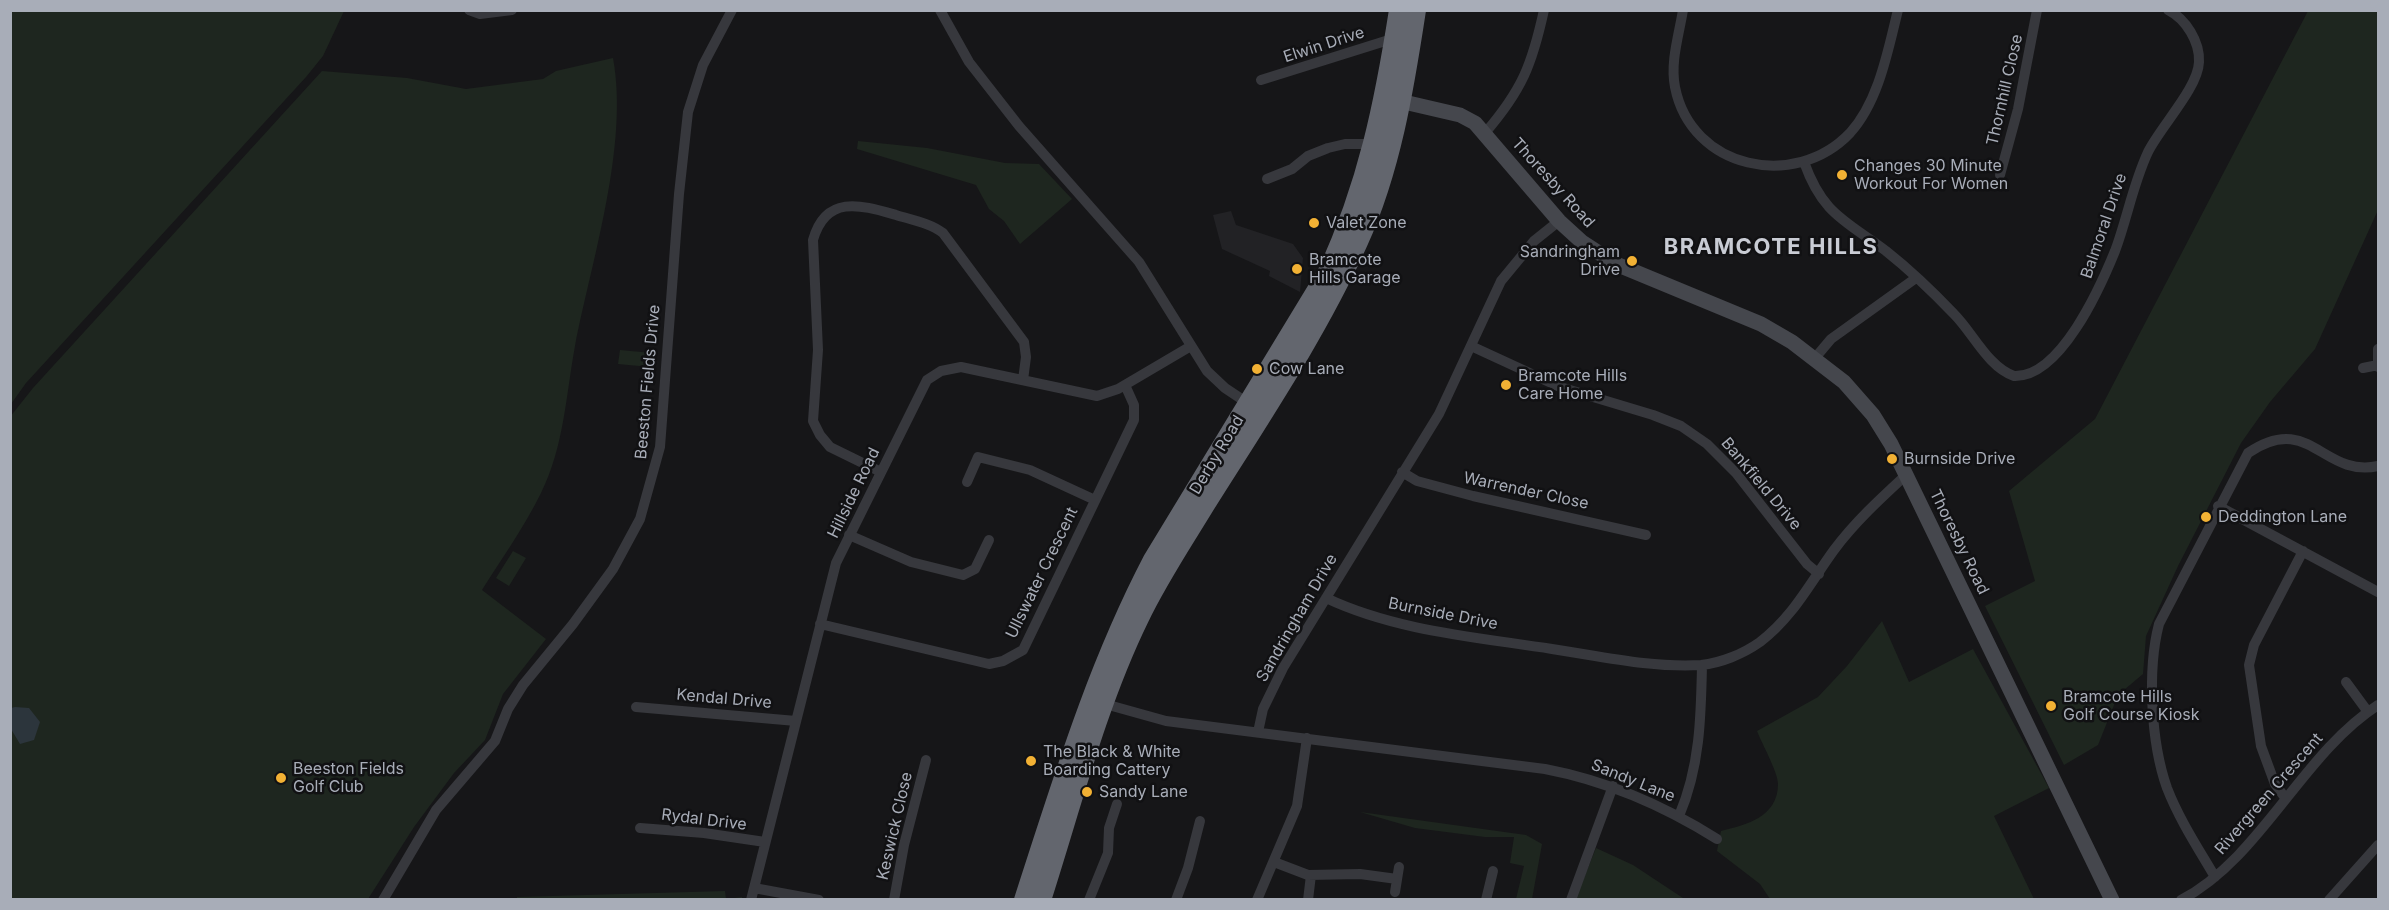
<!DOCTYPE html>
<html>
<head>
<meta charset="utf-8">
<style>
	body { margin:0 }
	#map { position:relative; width:2389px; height:910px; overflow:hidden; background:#161618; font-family:Inter,sans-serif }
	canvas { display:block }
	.frame { position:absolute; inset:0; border:12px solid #a8adb8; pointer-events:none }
</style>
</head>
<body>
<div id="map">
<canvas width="2389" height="910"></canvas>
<div class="frame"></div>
</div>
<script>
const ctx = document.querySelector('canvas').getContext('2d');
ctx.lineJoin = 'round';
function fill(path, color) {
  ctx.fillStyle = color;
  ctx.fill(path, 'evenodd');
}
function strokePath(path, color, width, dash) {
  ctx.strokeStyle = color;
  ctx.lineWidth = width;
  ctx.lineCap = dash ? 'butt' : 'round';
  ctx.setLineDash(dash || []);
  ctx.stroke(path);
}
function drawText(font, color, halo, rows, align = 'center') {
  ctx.font = font + ' Inter,sans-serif';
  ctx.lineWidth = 5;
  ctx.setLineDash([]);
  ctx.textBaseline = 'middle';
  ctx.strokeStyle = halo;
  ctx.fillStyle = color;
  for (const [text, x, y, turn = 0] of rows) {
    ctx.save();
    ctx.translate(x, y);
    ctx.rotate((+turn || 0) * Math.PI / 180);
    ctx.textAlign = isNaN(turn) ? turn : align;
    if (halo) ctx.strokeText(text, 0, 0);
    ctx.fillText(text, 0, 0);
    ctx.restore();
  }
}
fill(new Path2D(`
	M1231,211L1236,225L1293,244L1303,258L1300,292L1269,276L1270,271L1222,249L1213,215Z`), '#222225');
fill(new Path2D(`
	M11,10L344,11L323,56L306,77L26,383L11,404Z
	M2308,11H2378V210L2315,349L2270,402L2241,443L2178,566L2146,636L2143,674L2118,695L2098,745L2064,765L1985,606L2035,581L2009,491L2095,419Z
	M613,58C629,145 592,259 575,346C566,395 564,447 541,493C525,526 502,558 482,590L546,639L503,694L485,740L454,773L414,827L368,899H11L10,417L33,388L322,71L407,78L466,89L543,79L556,71Z
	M858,141L927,148L1005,163L1039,164L1072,199L1020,244L1004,221L989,209L976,185L857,149Z
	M620,350L652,353L650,367L618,364Z
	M513,551L526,558L509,586L496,578Z
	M1882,621L1909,682L1973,649L2049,788L1994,816L2034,899H1770L1760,884L1717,851L1721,831C1746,825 1778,817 1778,784C1778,772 1762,744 1757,731L1818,697L1847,666Z
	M1360,812L1526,835L1542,844L1532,899H1516L1524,866L1510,863L1514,837H1485L1415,828Z
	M1596,848L1633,865L1686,900H1575Z
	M725,891L726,899L742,897V899H517V897Z`), '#1e261f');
fill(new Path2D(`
	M15,707L29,708L40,722L34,740L20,744L11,729V708Z`), '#2c353c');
strokePath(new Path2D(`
	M469,10L480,14L512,10
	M940,10L969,62L1019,126L1139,262L1207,371L1225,388L1249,404
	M1683,10C1679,35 1670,62 1675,87C1691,169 1795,191 1850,133C1879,101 1888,50 1898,10
	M1261,80L1395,38
	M1485,133C1522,90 1532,65 1544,10
	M1804,162C1823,215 1845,220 1886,251C1910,270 1933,292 1954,314C1973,333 1988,367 2014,376C2060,378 2100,288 2115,251C2127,219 2133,184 2148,152C2161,126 2198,88 2199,62C2200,42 2186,19 2168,10
	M2000,175L2018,109L2037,10
	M1267,179L1292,169L1308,156L1328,148L1345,144H1375
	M1471,346L1560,387L1653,415L1681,426L1707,444L1736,473L1807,564L1819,574
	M2378,349V367
	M1815,358L1831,339L1916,278
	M2363,368L2378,365
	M881,472L830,447L820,435L813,421L818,350L813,240C826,194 861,205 896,215C912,220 930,223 943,233L1024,342L1026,357L1023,380
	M1402,472L1417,481L1473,496L1646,535
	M967,482L978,457L1030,470L1095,500
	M2218,506L2378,592
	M849,535L911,562L963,575L975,569L989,540
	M1326,598C1396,631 1476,637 1552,649C1600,656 1651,668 1701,665C1721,663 1743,654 1760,642C1793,617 1810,583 1834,550C1855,522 1880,499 1906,475
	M820,624L989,664L1003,661L1023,650L1134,420V405L1125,385
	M2346,682L2368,712
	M1105,704L1166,721L1545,769C1608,781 1663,805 1717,839
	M636,707L796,721
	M1258,732L1263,709L1283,668L1439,414L1501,281L1534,241L1559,221
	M2286,799L2275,784L2261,746L2249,665L2254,645L2303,551
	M1679,816C1700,767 1701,717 1702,665
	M640,828L704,833L765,842
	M1274,862L1308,875L1360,874L1397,879
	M2215,877C2198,848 2179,819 2167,788C2151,743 2147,670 2159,624L2248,453C2310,411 2322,478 2378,466
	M754,888L819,900
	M1395,892L1399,867
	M383,900L436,810L495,741L508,709L523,685L573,624L613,569L640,519L660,447L679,194L688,112L703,65L732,10
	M751,900L836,563L927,380L941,371L961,367L1097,396L1118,389L1191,346
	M894,900L904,845L926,760
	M1089,900L1108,853L1109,828L1117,804
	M1176,900L1188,868L1200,821
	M1257,900L1297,806L1307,738
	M1308,900L1311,875
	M1486,900L1493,871
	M1571,900L1613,786
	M2181,900C2261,858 2302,754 2378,705
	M2329,900L2378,845`), '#37383d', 10);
strokePath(new Path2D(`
	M1391,99L1460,115L1475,123L1559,221L1582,242L1616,264L1761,324L1792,342L1844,382L1873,415L1891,444L2112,900`), '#45474d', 15);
strokePath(new Path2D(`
	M1024,900C1062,783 1096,669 1153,560L1328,272C1368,183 1384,106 1399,10
	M1041,900C1071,807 1096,706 1139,618C1157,580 1181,544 1203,508C1257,422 1316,335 1358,242C1391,169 1404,89 1416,10`), '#63666e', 20);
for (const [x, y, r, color] of [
	[1842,175,6,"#f2b134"],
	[1314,223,6,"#f2b134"],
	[1632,261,6,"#f2b134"],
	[1297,269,6,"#f2b134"],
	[1257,369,6,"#f2b134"],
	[1506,385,6,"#f2b134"],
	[1892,459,6,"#f2b134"],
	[2206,517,6,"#f2b134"],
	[2051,706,6,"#f2b134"],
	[1031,761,6,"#f2b134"],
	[281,778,6,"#f2b134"],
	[1087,792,6,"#f2b134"]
]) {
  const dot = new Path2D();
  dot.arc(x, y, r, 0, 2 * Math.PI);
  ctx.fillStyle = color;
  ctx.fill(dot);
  strokePath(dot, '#111113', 2);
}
drawText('16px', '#a8adb8', '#111113', [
	["Elwin Drive",1324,45,-18],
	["Thornhill Close",2005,90,-77],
	["Thoresby Road",1553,183,48],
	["Balmoral Drive",2104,226,-71],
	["Beeston Fields Drive",648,382,-85],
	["Derby Road",1217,455,-59],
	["Bankfield Drive",1761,484,50],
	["Warrender Close",1526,491,12],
	["Hillside Road",854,493,-64],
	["Thoresby Road",1959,542,64],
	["Ullswater Crescent",1042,573,-64],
	["Burnside Drive",1443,614,11],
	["Sandringham Drive",1297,618,-60],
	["Kendal Drive",724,699,5],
	["Sandy Lane",1633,781,22],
	["Rivergreen Crescent",2269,794,-49],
	["Rydal Drive",704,820,7],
	["Keswick Close",895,826,-77]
]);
drawText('16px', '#a8adb8', '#111113', [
	["Changes 30 Minute",1854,166],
	["Workout For Women",1854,184],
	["Valet Zone",1326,223],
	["Sandringham",1620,252,"right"],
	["Drive",1620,270,"right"],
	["Bramcote",1309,260],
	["Hills Garage",1309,278],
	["Cow Lane",1269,369],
	["Bramcote Hills",1518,376],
	["Care Home",1518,394],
	["Burnside Drive",1904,459],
	["Deddington Lane",2218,517],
	["Bramcote Hills",2063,697],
	["Golf Course Kiosk",2063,715],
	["The Black & White",1043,752],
	["Boarding Cattery",1043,770],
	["Beeston Fields",293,769],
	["Golf Club",293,787],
	["Sandy Lane",1099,792]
], 'left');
ctx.letterSpacing = '1.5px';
drawText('bold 22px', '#c9ccd4', '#111113', [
	["BRAMCOTE HILLS",1771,247]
]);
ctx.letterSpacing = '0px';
</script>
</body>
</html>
